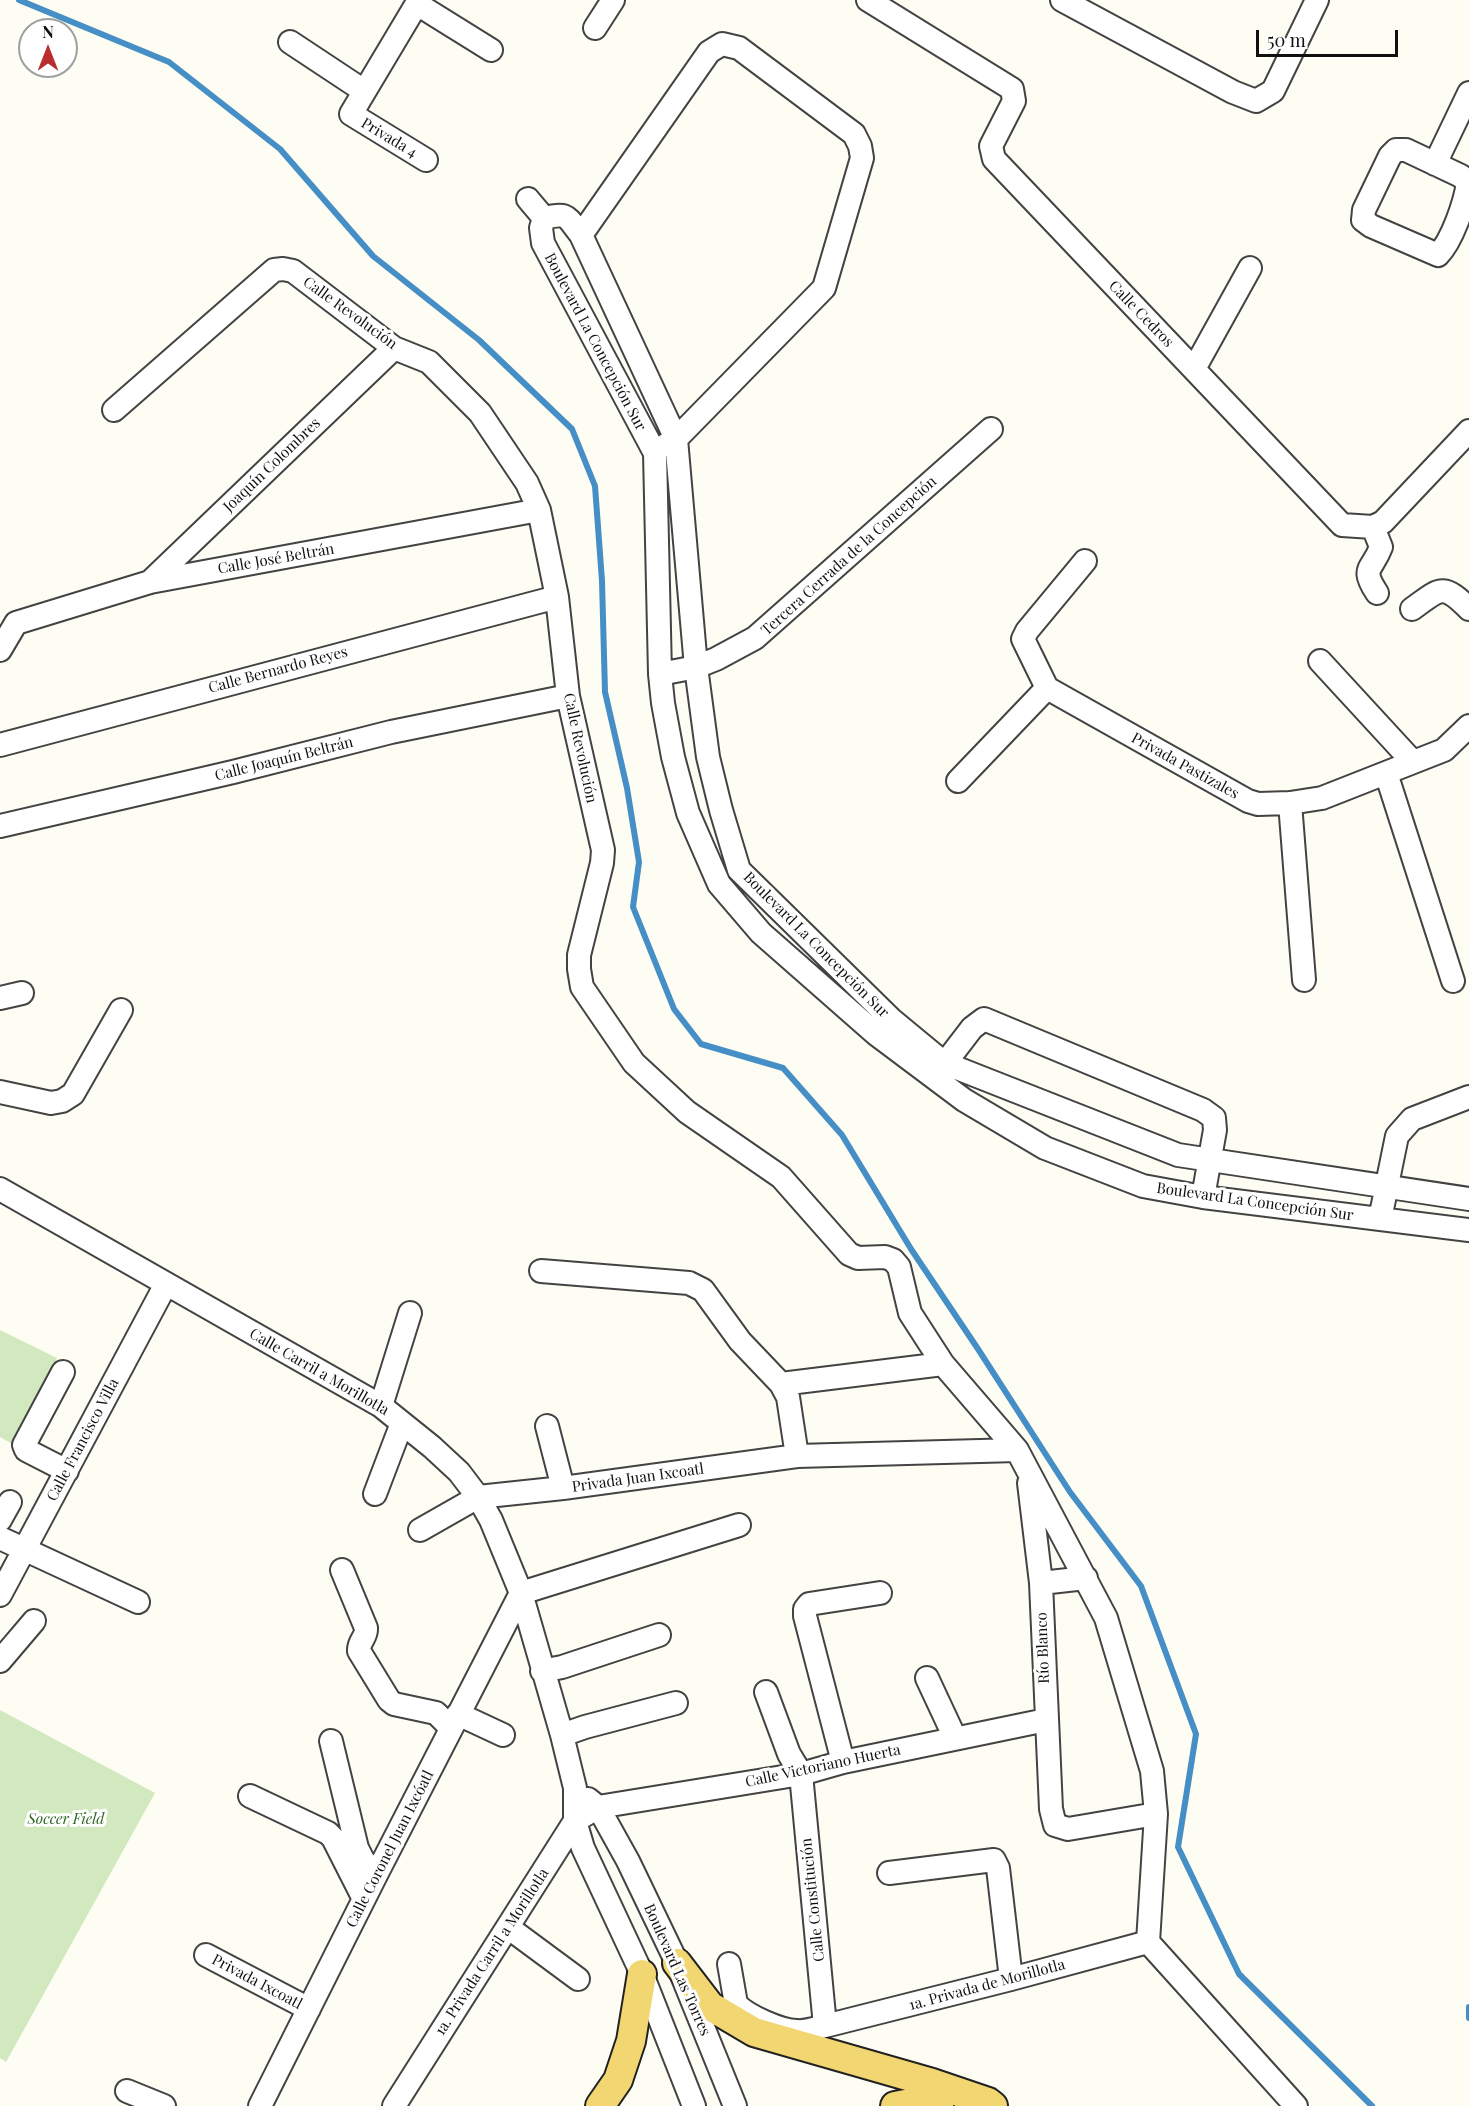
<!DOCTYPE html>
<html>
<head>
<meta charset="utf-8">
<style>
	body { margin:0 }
	#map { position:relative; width:1469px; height:2106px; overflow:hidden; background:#fefdf3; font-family:"Playfair Display",serif }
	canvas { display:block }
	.north { position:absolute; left:18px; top:18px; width:60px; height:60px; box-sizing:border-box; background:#fff; border:2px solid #9f9f9f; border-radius:50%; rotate:0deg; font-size:16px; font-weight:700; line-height:24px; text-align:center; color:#101010 }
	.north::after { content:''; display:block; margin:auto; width:21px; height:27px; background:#b92f30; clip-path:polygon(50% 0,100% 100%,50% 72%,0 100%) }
	.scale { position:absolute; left:1256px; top:30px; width:142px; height:27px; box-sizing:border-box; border:3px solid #101010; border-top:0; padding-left:8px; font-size:18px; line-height:21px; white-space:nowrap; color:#101010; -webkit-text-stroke:4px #fff; paint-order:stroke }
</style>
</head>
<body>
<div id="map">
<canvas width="1469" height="2106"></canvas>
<div class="north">N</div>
<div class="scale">50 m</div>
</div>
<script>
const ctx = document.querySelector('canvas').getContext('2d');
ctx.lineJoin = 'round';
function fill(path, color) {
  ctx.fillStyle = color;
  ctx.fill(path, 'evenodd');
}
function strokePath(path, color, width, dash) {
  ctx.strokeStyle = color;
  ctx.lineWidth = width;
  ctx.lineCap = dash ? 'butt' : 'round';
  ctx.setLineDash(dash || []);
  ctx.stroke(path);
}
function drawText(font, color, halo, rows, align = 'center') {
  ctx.font = font + ' "Playfair Display",serif';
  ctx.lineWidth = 6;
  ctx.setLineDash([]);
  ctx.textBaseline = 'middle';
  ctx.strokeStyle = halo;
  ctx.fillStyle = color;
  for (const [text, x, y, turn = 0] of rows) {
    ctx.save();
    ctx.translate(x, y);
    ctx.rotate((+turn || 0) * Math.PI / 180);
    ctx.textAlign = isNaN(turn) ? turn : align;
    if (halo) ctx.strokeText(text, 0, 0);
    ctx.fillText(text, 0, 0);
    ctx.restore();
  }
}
fill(new Path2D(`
	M0,1330L57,1358L18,1447L0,1437Z
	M0,1710L155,1793L6,2062L0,2058Z`), '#d2e8be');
strokePath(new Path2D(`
	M19,0L169,62L280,149L373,256L479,340L572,429L595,486L602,581L605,692L627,788L639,862L633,907L674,1009L701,1044L783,1068L842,1135L911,1249L978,1349L1070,1492L1141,1586L1196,1734L1178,1847L1239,1974L1372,2106
	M1469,2007V2018`), '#468ec6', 6);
const minor = new Path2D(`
	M419,0L351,114L426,160
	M868,0L1012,89L1014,101L991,146L994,159L1342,525L1373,527L1383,522L1469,431
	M1062,0L1233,92L1256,101L1273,91L1317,0
	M417,4L491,50
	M595,28L613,0
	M290,42L364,91
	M1396,150H1406L1461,176L1468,183C1465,203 1452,241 1438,255L1371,226L1363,220L1364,210L1390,156Z
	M1435,164L1469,93
	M528,199L544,218
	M544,218L541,228L543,243L655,453L660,674L663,703L673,757L688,813L719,884L761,933L876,1034L964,1100L1045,1148L1143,1186L1203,1197L1469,1230
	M544,218C568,212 566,216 581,235L676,439L696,667L708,757L721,810L739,870L892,1020L944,1063L1178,1155L1469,1199
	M581,235L709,52L722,44L739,48L854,134L860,146L862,158L824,288L676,439L666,445
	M1194,369L1250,268
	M114,410L274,270L283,269L293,271L394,348L429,362L480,413L527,483L539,510L557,597L568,696L603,850L602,863L579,955V969L582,987L634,1063L687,1112L781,1177L849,1254L858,1258L885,1257L893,1260L899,1267L910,1313L943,1364L1017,1450L1106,1618L1152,1771L1156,1814L1148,1942L1296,2106
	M1373,527L1381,547C1372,571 1360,567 1377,593
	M1085,561L1027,631L1023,639L1047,688L1248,801L1258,804L1290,803L1322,798L1444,750L1469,726
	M150,582L394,348
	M1412,609C1440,589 1442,582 1469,609
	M0,650L16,623L150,582L539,510
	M1320,661L1413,762
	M660,674L696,667L716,659L755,638L991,429
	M0,745L557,597
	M1386,773L1453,981
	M958,781L1047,688
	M1290,803L1304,980
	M0,826L233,772L391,732L568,696
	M0,998L22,993
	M936,1075L972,1028L984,1019L1203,1110L1214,1118L1215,1130L1203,1197
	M0,1092L51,1103L62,1101L73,1094L121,1010
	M0,1189L381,1406L432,1447L459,1472L478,1497L491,1520L521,1593L562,1735L575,1788V1821L583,1848L642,1974L694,2106
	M1380,1219L1397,1136L1412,1119L1469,1097
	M541,1271L689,1283L703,1290L740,1341L781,1384L788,1397L797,1456
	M63,1372L24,1445L26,1450L67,1471
	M781,1384L943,1364
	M381,1406L410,1313
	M547,1426L563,1488
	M1029,1483L1041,1583L1051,1809L1055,1825L1068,1829L1156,1814
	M375,1494L402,1423
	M0,1520L10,1502
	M420,1530L478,1497L563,1488L797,1456L1017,1450
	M0,1538L138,1602
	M342,1570L366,1628C367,1637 358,1642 359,1651L389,1700L394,1704L436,1713L451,1728
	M1041,1583L1086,1578
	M0,1595L166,1284
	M0,1661L34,1621
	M542,1671L562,1667L659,1635
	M927,1678L955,1738
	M766,1692L789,1754L801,1774L825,2026
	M458,1714L503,1735
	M562,1735L585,1727L676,1703
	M331,1741L357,1848L363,1860L376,1875
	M843,1762L805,1616V1609L809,1604L880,1593
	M250,1796L328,1833L333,1838L364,1899
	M588,1799L598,1807L628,1861L677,1963L735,2106
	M889,1873L994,1860L998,1868L1011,1979
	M509,1928L578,1979
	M206,1955L309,2009
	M729,1964L736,2004C747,2016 781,2031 797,2031C806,2032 816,2028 825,2026L1011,1979L1148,1942
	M127,2091L164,2106
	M260,2106L376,1875L521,1593L739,1525
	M394,2106L575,1821L598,1807L801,1774L843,1762L1046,1720`);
const major = new Path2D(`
	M677,1963L710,2006L754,2032L932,2083L988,2102L993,2106
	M600,2106L618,2080L631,2041L642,1974
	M895,2106L916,2102L939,2106`);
strokePath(minor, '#434343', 26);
strokePath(major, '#212121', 32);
strokePath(minor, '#fff', 22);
strokePath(major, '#f1d671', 28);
drawText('15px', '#101010', '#fff', [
	["Privada 4",389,138,31],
	["Calle Revolución",350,313,36],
	["Calle Cedros",1141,314,46],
	["Boulevard La Concepción Sur",595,342,62],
	["Joaquín Colombres",272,465,-44],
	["Tercera Cerrada de la Concepción",849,556,-42],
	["Calle José Beltrán",276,559,-10],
	["Calle Bernardo Reyes",278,670,-15],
	["Calle Revolución",580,748,78],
	["Calle Joaquín Beltrán",284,759,-14],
	["Privada Pastizales",1185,766,29],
	["Boulevard La Concepción Sur",816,945,45],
	["Boulevard La Concepción Sur",1255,1202,8],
	["Calle Carril a Morillotla",319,1372,30],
	["Calle Francisco Villa",83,1440,-62],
	["Privada Juan Ixcoatl",638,1478,-8],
	["Río Blanco",1043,1648,-92],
	["Calle Victoriano Huerta",823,1766,-12],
	["Calle Coronel Juan Ixcóatl",390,1849,-63],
	["Calle Constitución",813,1900,-96],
	["1a. Privada Carril a Morillotla",492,1952,-57],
	["Boulevard Las Torres",677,1970,66],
	["Privada Ixcoatl",257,1982,28],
	["1a. Privada de Morillotla",987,1985,-15]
]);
drawText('italic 15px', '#2e6523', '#fff', [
	["Soccer Field",66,1819]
]);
</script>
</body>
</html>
